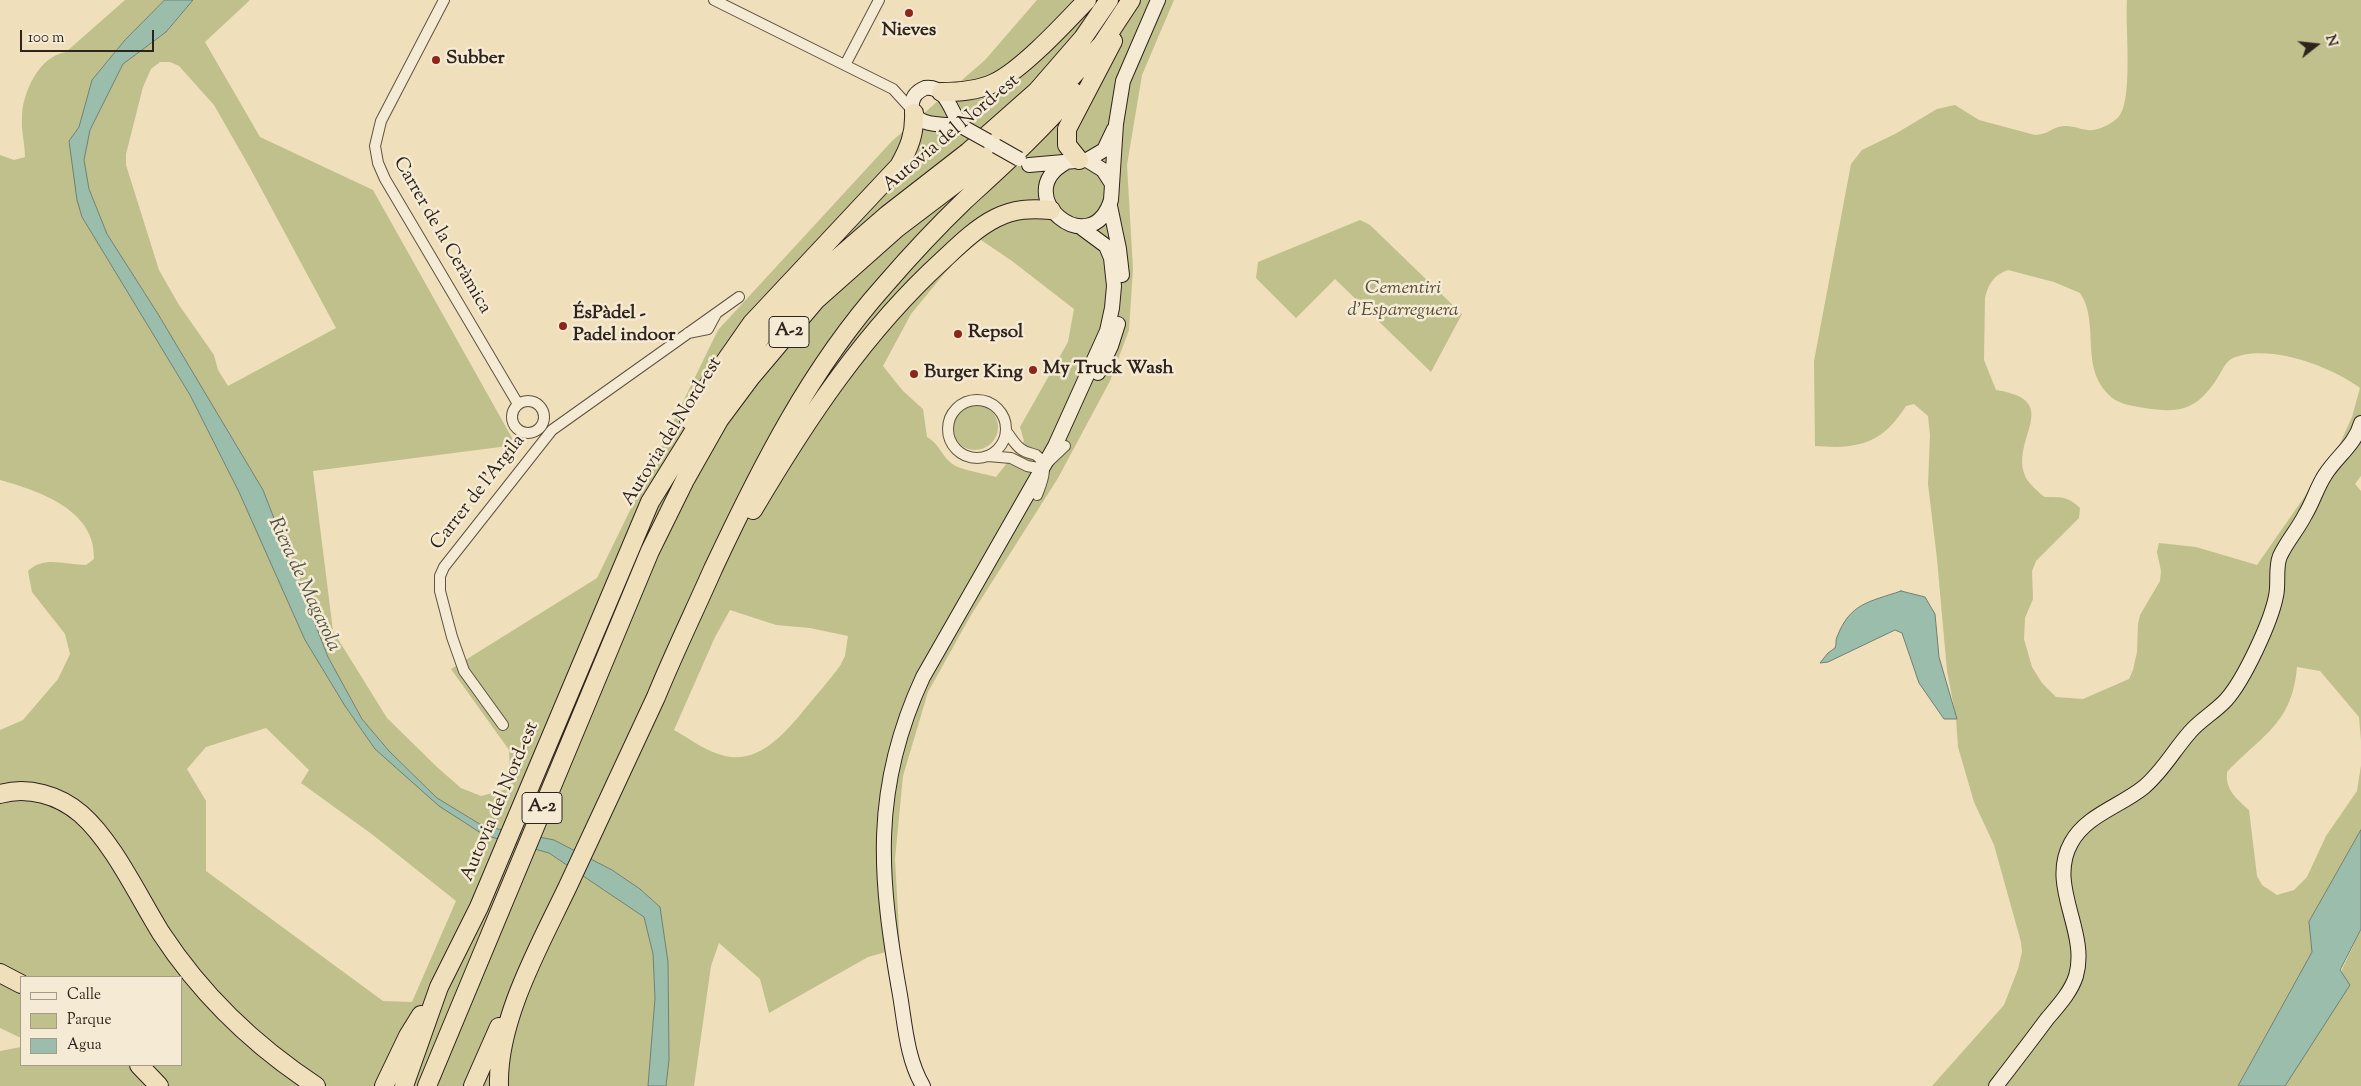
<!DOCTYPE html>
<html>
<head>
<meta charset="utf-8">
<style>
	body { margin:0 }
	#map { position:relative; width:2361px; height:1086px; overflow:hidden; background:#efdfbb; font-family:"Sorts Mill Goudy",serif }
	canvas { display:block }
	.legend { position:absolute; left:20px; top:976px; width:162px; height:90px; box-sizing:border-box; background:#f5ead3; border:1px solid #a69b8a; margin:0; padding:6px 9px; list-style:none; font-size:15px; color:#2f241d }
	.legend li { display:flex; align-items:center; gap:10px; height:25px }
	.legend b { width:25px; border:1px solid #a69b8a }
	.north { position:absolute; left:2291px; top:20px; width:50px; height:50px; -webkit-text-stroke:4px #f5ead3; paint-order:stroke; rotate:74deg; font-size:14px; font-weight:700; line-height:20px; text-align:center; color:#2f241d }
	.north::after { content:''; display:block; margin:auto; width:18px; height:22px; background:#2f241d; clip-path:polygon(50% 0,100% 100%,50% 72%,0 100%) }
	.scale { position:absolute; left:20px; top:30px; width:134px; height:22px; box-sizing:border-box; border:2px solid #2f241d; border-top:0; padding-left:6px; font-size:15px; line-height:18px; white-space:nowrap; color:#2f241d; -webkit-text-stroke:4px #f5ead3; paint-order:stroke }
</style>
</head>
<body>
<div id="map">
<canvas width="2361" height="1086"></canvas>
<ul class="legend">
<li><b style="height:6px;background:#f5ead3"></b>Calle</li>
<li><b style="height:14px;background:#bfc08c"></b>Parque</li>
<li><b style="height:14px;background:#9abdac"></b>Agua</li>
</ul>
<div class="north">N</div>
<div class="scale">100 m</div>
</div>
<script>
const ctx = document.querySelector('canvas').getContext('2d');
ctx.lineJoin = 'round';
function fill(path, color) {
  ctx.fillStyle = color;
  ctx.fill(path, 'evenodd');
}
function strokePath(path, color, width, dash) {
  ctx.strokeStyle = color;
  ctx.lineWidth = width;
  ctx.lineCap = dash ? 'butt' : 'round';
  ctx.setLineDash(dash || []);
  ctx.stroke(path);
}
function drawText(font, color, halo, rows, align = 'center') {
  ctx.font = font + ' "Sorts Mill Goudy",serif';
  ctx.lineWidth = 5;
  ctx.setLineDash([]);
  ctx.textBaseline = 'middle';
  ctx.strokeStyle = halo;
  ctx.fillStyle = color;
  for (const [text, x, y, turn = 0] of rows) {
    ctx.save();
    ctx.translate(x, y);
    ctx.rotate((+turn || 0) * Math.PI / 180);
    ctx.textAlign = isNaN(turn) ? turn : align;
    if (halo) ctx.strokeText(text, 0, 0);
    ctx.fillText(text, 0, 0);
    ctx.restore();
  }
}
fill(new Path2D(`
	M125,0H165L125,40L92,80L79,127L69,141L82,217L190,395L239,492L305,640L345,706L375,749L484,835L549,853L644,917L653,954L655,998L648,1086H0V1051L21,1047V1065H181V977H21V1038L0,1028V730L23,720L58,679L70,654L65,634L32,592L28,571C44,555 66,565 86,565L94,559C96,510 39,491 0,480V155L14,160L25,157C25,144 21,131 22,118C22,93 39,56 66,52ZM266,728L309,770L301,783L373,835L456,901L412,1002L383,1001L206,871V801L187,769L206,747Z
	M193,0H250L205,42L260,137L373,190L516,445L313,471L333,631L387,718L438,768L461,788L481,796L507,789L510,776L509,750L451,669L597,578L718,330L892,141L985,60L1037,0H1174L1142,75L1127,165L1133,269L1129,330L1110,381L1058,478L971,615L928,692L903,776L895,859L900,948L868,957L769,1013L760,979L719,943L711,966L694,1086H666L669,1060L668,962L660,907L640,889L612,870L554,840L483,826L437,798L389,751L362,719L328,657L263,490L158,314L107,234L89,189L84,160L90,130L123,64L166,32ZM160,62H170L179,66L214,105L250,168L336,328L228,386L218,370L214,355L179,305L159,270L126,165V154L143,87L151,69ZM981,240L1012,261L1074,309L1068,342L1020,427L1024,441L996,477C986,474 962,470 954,465C942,458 941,445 927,437L923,409L903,391L883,366L911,314L953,263ZM730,610L776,625L810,628L848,636L845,656L840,666C829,681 816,695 804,710C785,733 759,764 725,756C707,752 690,739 674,730L715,637Z
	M2127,0H2361V476L2355,484L2361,491V741L2359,717L2320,671L2297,667C2292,724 2263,734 2227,772C2225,790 2237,799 2249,810L2257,876L2262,885L2277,895L2294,890L2307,877L2326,836L2357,791L2361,765V830L2309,922L2312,952L2238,1086H1932L2004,1005L2018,969L2022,952L2021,942L1994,845L1974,802L1958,747L1956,718L1947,671L1937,559L1928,484L1930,435L1928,416L1914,404L1906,406C1887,435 1871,446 1835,447C1828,447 1822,446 1815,446L1814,361L1851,164L1862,150L1895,134L1937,109L1955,105L1979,120L2035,135C2048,135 2054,126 2064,126C2075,125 2086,133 2098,129C2105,127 2116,121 2120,115C2133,96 2125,25 2127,0ZM2008,270L2054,282L2080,293C2100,322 2080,365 2107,393C2116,404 2132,406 2145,408C2181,414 2198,409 2218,377C2222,371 2225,363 2231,359C2266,342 2331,366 2360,388L2352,417L2337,450L2257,565L2196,547L2159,543L2157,552L2161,571L2160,581L2140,615L2138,624L2137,652L2133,670L2129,679L2083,699L2056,697L2042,683L2032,667L2024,639L2025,618L2033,599L2032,571L2036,561L2079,518L2080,508C2072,500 2065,497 2053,497C2052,497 2046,497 2045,497C2041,495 2031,485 2028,481C2004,443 2068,401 1996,390L1984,360L1985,298C1988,284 1994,275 2008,270Z
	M1360,220L1370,225L1462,314L1431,372L1335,279L1296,318L1256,278L1258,262Z
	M952 427a23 23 0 1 1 46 0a23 23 0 1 1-46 0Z
	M2361,929V1086H2285L2298,1063Z`), '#bfc08c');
const water = new Path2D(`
	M165,0H193L166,32L123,64L90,130L84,160L89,189L107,234L158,314L263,490L328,657L362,719L389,751L437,798L483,826L554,840L612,870L640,889L660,907L668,962L669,1060L666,1086H648L655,998L653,954L644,917L549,853L484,835L439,806L375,749L345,706L305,640L239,492L190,395L82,217L77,200L69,141L79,127L92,80L125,40Z
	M1901,591L1925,597L1935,614L1939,657L1957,719H1944L1919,683L1902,633L1895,630L1828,662L1820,663L1828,653L1835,648C1837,644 1835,641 1837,637C1850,603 1869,602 1901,591Z
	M2361,830V929L2340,970L2350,985L2285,1086H2238L2312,952L2309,922Z`);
fill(water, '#9abdac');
strokePath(water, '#6f8073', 1);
const street = new Path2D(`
	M444,0L381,121L375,146L378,163L385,179L518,404
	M714,0L893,89L913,111
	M845,65L879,0
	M688,333L708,329L716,314
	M948 429a29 29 0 1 1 58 0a29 29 0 1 1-58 0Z
	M512 417a16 16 0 1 1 32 0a16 16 0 1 1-32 0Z
	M1006,431C1011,437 1015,445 1021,449C1026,453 1031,453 1036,455C1050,465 1042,482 1037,495
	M988,456L1011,458L1027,466L1038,468L1044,466L1065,446
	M503,725L464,671L452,637L440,591V576L444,567L552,430L739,297`);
const secondary = new Path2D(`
	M925,88C946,85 951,112 961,126C945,124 909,128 912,103C913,95 918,91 925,88Z
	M1087,160L1104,150L1114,129
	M1065,163C1009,195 1091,264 1111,200L1116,124L1123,81L1158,0
	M1029,165L1087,160L1103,170L1112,184
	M1110,206L1119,249L1122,275
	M1098,373L1111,346L1118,324
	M923,1086C907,1059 905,1025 900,995C879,877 871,789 923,677L1055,446L1107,331L1112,308L1114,286L1111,258L1106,246L1079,226
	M1996,1086C2013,1064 2030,1042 2047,1019C2058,1006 2071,992 2076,976C2089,931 2047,886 2071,843C2086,815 2121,806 2144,787C2163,771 2174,750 2190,732C2200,720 2215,712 2226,700C2244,680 2271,622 2276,596C2279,583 2275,568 2280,556C2287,541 2298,529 2305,515C2313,502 2317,487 2325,475C2337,456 2355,445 2361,423`);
const highway = new Path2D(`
	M941,92C959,92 977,91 994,83C1022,70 1065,23 1087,0
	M1079,160L1067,145V129L1113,41
	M689,420L701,396L752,323L899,166C909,148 915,134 914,113
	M753,510C806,420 865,331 943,260C959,245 976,228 996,218C1014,209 1031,208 1051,210
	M0,794C28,786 59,795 81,814C113,842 138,896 161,933C201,994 255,1046 316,1086
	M0,973L21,984
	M139,1065L159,1086
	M384,1086L408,1036L421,1015
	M404,1086L439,987L479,907L650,502L712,402L760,338L811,281L887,215L968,152L1037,91L1083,38L1109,0
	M427,1086L650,551L685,480L719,420L751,377L816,300L897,228L980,165L1047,104L1102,44L1131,0
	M473,1086L499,1027
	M499,1086C497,1020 540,945 568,886C597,823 627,760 656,697C674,653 694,612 713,569C760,469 810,369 884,286C909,257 936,228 964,201C1002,166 1041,131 1074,92`);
strokePath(street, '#5f5344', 12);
strokePath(secondary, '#2f241d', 16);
strokePath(highway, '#2f241d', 20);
strokePath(street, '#f5ead3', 10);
strokePath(secondary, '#f5ead3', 14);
strokePath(highway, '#efdfbb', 18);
const secondaryBridge = new Path2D(`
	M961,126L988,141
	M996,146L1019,159`);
strokePath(secondaryBridge, '#2f241d', 16, []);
strokePath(secondaryBridge, '#f5ead3', 14);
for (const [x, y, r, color] of [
	[909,13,5,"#8f2418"],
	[436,60,5,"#8f2418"],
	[563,326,5,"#8f2418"],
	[958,334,5,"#8f2418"],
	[1033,370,5,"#8f2418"],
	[914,374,5,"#8f2418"]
]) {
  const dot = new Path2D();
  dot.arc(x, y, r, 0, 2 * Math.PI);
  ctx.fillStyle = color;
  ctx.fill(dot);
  strokePath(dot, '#f5ead3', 2);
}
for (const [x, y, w] of [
	[789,332,40],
	[542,808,40]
]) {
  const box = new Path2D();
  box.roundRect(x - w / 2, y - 15.5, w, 31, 4);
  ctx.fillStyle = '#f5ead3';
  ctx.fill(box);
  strokePath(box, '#2f241d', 1);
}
drawText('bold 18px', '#2f241d', null, [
	["A-2",789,332],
	["A-2",542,808]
]);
drawText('bold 19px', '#2f241d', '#f5ead3', [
	["Nieves",909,32,"center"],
	["Subber",446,60],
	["ÉsPàdel -",573,315],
	["Padel indoor",573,337],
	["Repsol",968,334],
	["My Truck Wash",1043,370],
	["Burger King",924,374]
], 'left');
drawText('19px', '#2f241d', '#f5ead3', [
	["Autovia del Nord-est",952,134,-40],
	["Carrer de la Ceràmica",441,236,60],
	["Autovia del Nord-est",673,432,-58],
	["Carrer de l'Argila",479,493,-52],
	["Autovia del Nord-est",501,802,-67]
]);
drawText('italic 19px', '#534b39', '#f5ead3', [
	["Cementiri",1403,290],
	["d'Esparreguera",1403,312]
]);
drawText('italic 20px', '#4f5248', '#f5ead3', [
	["Riera de Magarola",303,585,65]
]);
</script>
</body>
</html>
